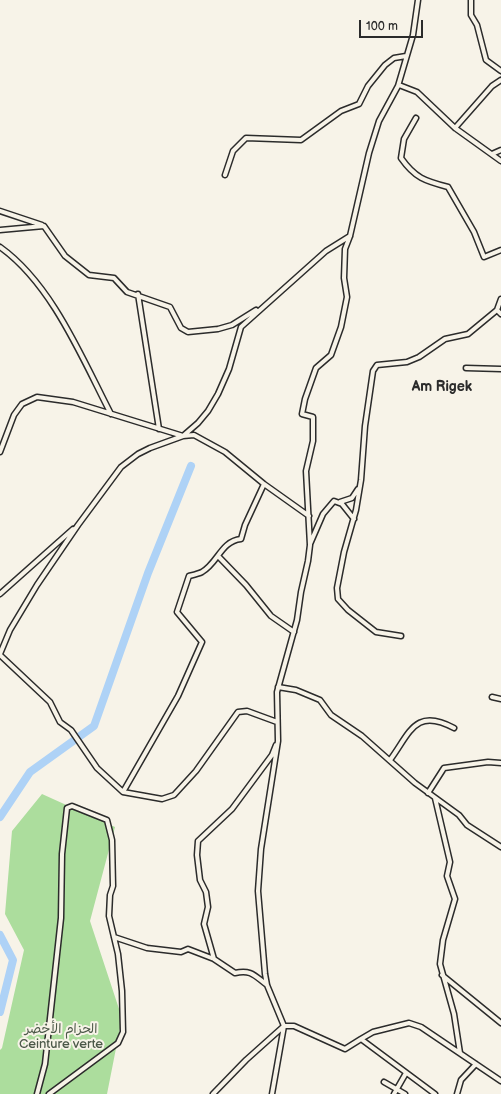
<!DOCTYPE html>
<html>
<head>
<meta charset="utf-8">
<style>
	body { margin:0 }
	#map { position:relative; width:501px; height:1094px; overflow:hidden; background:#f7f3e8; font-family:"Balsamiq Sans",sans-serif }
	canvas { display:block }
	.scale { position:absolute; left:359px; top:20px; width:64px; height:18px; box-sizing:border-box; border:2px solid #2b2b2b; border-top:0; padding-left:5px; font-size:12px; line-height:14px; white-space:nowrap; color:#2b2b2b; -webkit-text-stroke:3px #f7f3e8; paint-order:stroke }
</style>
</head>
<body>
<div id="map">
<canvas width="501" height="1094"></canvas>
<div class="scale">100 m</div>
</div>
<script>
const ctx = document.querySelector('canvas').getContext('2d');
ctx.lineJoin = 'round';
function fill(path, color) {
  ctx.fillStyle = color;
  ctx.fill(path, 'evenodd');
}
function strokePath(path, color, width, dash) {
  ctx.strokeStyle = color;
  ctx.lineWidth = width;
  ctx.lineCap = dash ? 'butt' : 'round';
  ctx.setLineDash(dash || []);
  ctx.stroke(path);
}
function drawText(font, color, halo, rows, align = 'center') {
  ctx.font = font + ' "Balsamiq Sans","Playpen Sans Arabic",sans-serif';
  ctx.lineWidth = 4;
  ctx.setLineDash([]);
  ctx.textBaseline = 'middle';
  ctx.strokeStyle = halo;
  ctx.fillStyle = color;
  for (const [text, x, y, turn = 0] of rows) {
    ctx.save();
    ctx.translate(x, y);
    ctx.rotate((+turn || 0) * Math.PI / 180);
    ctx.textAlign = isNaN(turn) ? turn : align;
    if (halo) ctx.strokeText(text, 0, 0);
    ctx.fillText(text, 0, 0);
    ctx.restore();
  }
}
fill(new Path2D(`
	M42,794L115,827L90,921L122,1018L107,1094H0V1050L2,1048L24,950L5,914L12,831Z`), '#acdd9d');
strokePath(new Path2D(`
	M0,817L30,772L94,726L148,573L191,466
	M0,935L13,960L0,1012`), '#aed2f6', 8);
const street = new Path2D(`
	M471,0V15L477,25L486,60L501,71
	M398,86L399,85L417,92L455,128L501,161
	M416,118L404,139L401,158C415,178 425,181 448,187L474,232L484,257L501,250
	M455,128L492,86L501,80
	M492,154L501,150
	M225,175L233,151L246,138L301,140L341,111L359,104L368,86L385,65L394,58L406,56
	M0,211L42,225
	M0,230L44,226L65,256L89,275L114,278L127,292L170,307L181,328L188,332L218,329L232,325L256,310
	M0,247C52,284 82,358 111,414
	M138,294L159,429
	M497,310L501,299
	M466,368L501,369
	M0,452L14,415L22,404L37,397L73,402L183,436L194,435L225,452L264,484L309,516
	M340,502L352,498L358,489
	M310,544L323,514L334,501L342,504L354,519
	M218,556L246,585L271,616L294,632
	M0,594L73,529
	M401,636L376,632L348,610L338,599L337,588L344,552L356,510L361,480L365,426L373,371L377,365L407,362L419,357L445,339L468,334L497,310L501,314
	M0,654L10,630L37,585L78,525L121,467L138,454L150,448L183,436L198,423L208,411L218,394L229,369L241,327L326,251L350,236
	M0,655L50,702L60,722L71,730L97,768L123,792L162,799L174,795L196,771L238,712L247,711L277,722
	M278,687L296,690L320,700L331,715L362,736L415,783L459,815L467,825L501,847
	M492,697L501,699
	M390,760C410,733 415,707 454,728
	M123,792L178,696L202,642L177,612L189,576C193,575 198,574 202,572C218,563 221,541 241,539L245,525L264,484
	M428,793L444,768L488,762L501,763
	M435,798L450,862L447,876L455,899L443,940L440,964L454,1014L460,1053
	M114,937L147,948L181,952L188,949L214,959L235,973C251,969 255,976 267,985
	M214,959L204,924L208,907L206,892L200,880L197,855L198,841L232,809L272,755L276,745
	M442,975L501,1023
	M361,1039L373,1032L409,1023L421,1027L501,1081
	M384,1082L405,1094
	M37,1094L45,1064L61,918L62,854L67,808L72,806L107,820L112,840L113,886L110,895L109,916L118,954L122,991L123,1032L118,1043L49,1094
	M213,1094L246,1060L284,1026H294L345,1049L361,1039L435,1094
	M272,1094L284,1026L267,985L265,974L258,891L261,849L278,741L277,692L297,620L301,592L308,561L310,545L306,471L313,441V417L302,414L305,399L316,368L331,355L341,327L347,297L344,278L345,249L350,236L369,153L379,121L398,86L413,35L418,0
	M394,1094L406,1073
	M457,1094L461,1080L476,1064`);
strokePath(street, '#2b2b2b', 7);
strokePath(street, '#f7f3e8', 4);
drawText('13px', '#4b5848', '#f7f3e8', [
	["الحزام الأخضر",61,1030],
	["Ceinture verte",61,1045]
]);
drawText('bold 14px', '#2b2b2b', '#f7f3e8', [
	["Am Rigek",442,387]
]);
</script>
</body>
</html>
